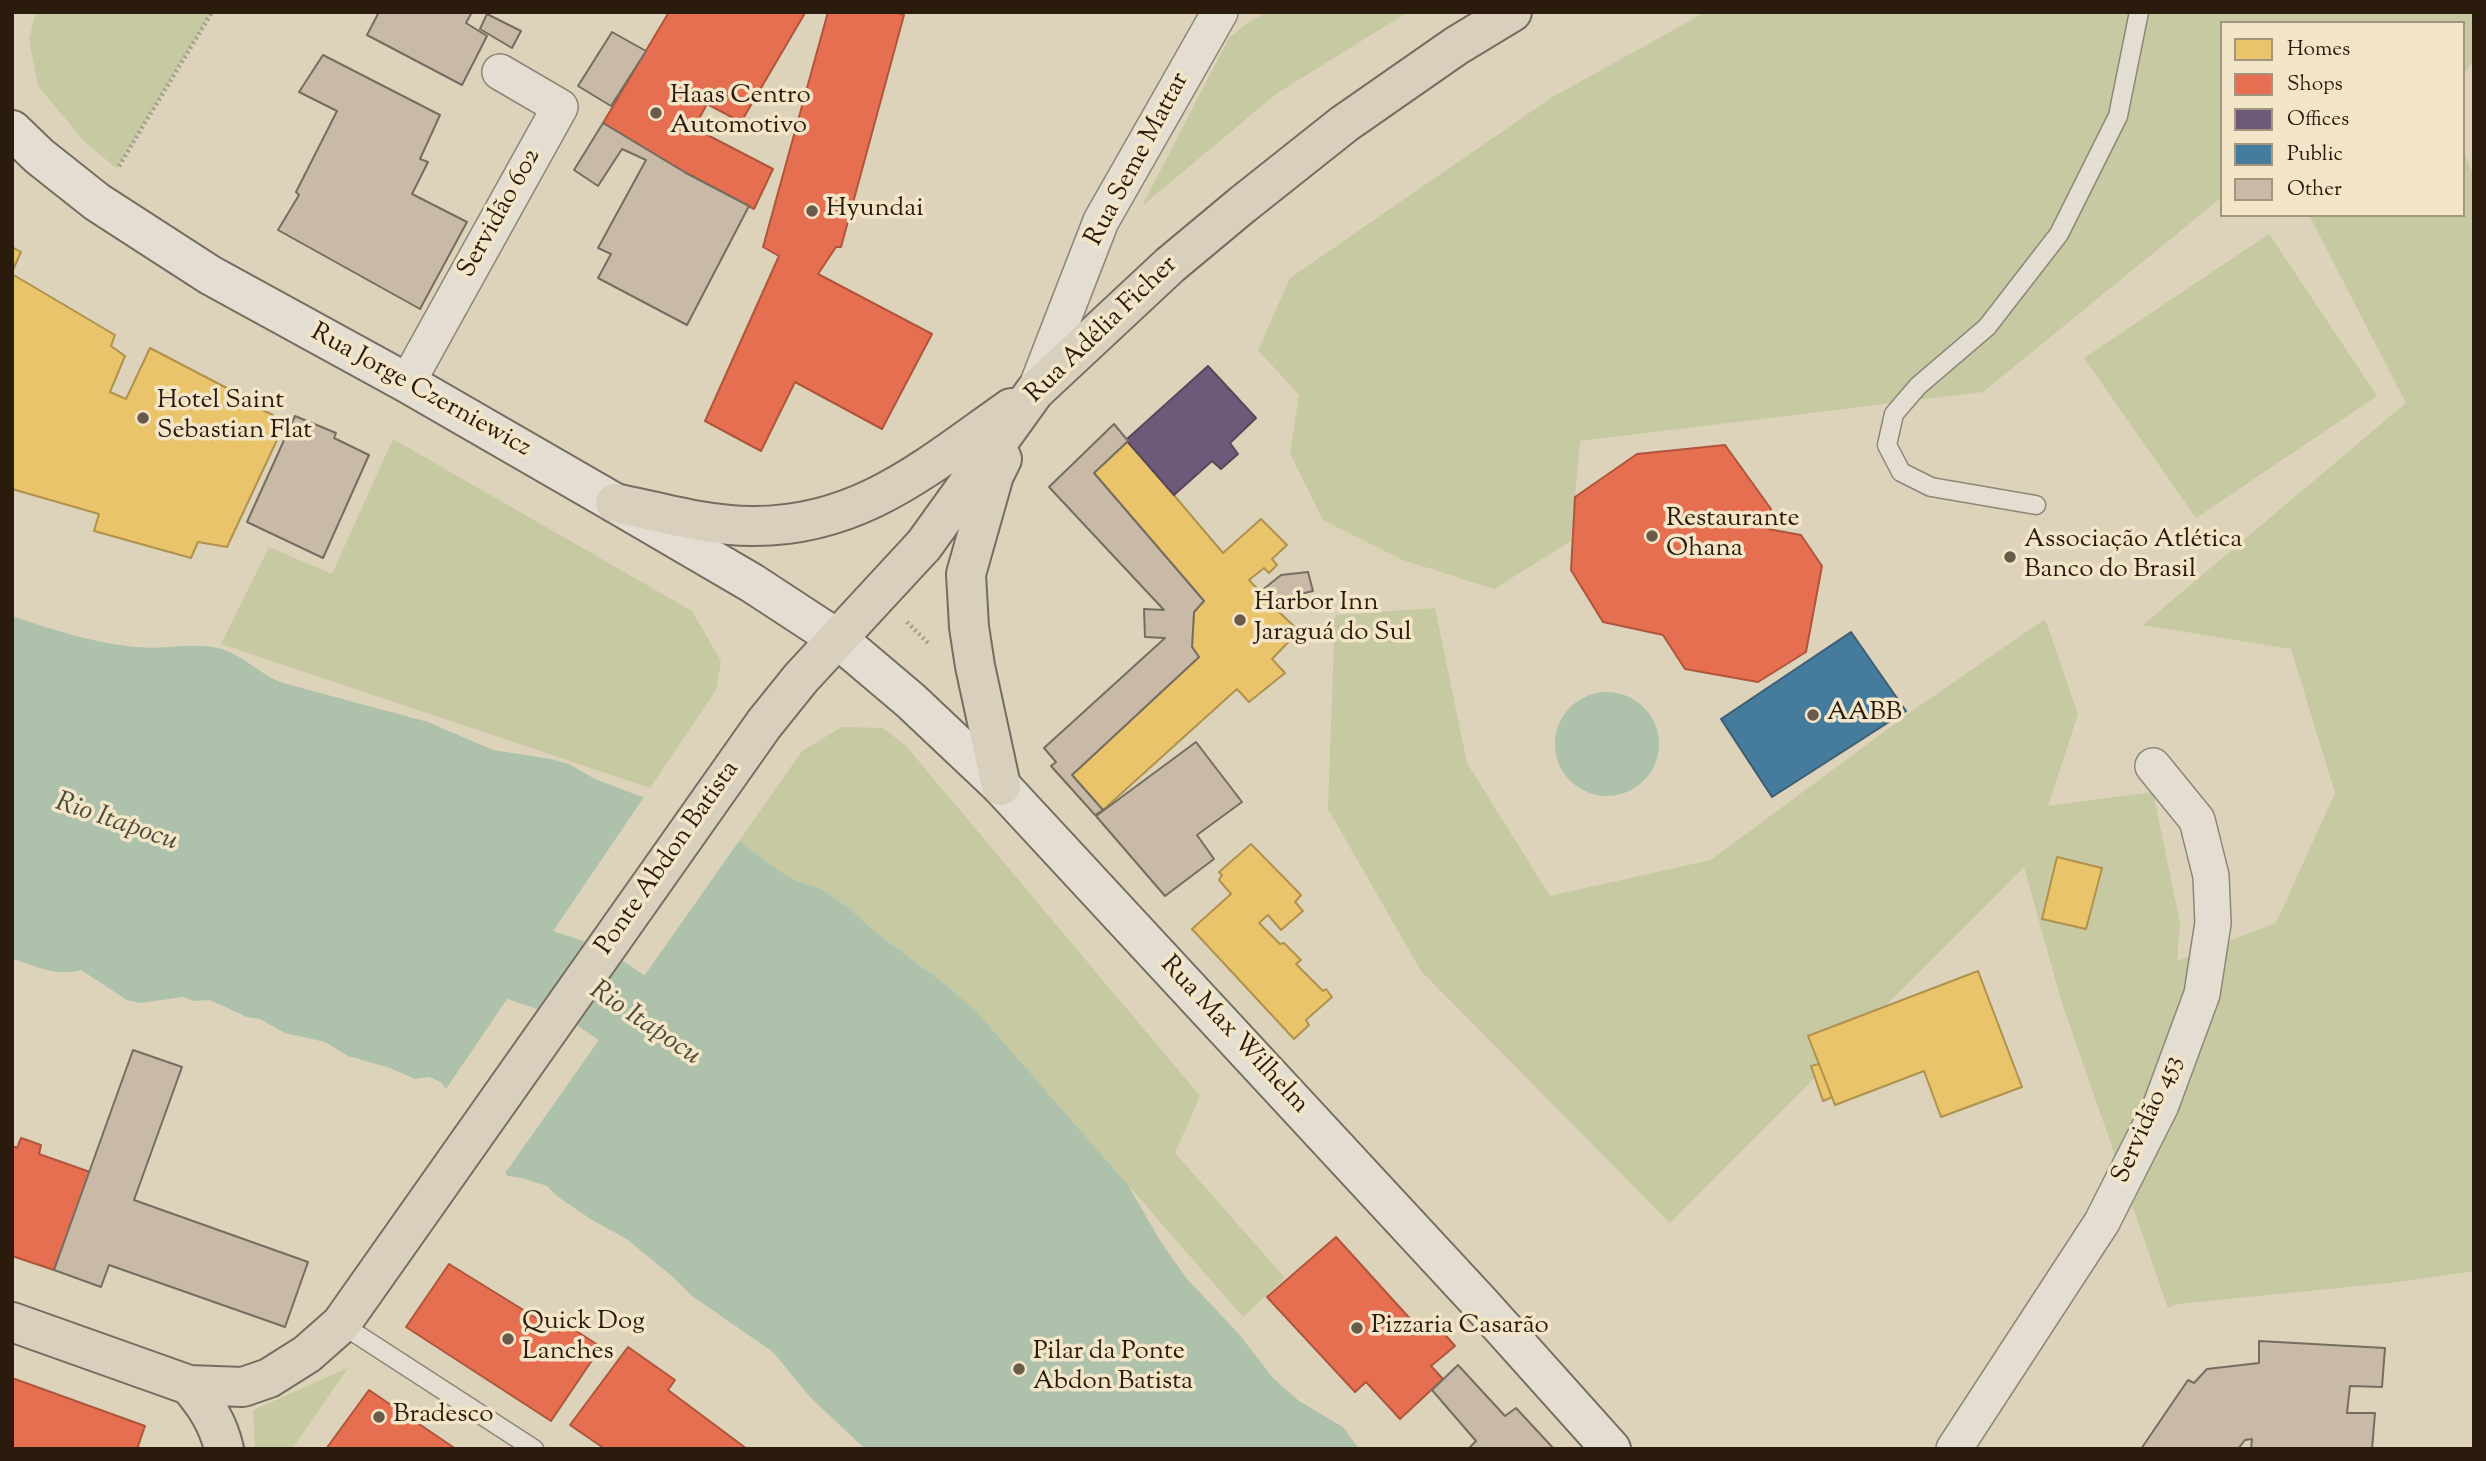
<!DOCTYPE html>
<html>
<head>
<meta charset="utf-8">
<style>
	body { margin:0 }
	#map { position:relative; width:2486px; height:1461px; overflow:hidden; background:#ddd3ba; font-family:"Sorts Mill Goudy",serif }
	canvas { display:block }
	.frame { position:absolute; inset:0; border:14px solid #2a1b0c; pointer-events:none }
	.legend { position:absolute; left:2220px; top:21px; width:245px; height:196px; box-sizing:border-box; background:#f3e6c8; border:2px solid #a3957d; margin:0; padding:9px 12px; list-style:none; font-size:21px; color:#2a1b0c }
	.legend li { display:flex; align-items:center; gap:14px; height:35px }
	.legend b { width:35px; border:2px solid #a3957d }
</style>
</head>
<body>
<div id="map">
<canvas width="2486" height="1461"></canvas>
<div class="frame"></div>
<ul class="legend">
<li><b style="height:19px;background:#e9c46a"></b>Homes</li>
<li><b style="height:19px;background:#e76f51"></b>Shops</li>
<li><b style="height:19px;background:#6d597a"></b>Offices</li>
<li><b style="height:19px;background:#457b9d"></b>Public</li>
<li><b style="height:19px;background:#c8baa7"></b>Other</li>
</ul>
</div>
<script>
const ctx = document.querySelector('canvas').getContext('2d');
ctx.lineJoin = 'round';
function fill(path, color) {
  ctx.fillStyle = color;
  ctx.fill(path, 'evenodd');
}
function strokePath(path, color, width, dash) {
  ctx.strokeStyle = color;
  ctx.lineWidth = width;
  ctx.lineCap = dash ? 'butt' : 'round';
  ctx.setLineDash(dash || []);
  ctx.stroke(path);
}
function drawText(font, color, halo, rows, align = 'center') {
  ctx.font = font + ' "Sorts Mill Goudy",serif';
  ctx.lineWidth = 7;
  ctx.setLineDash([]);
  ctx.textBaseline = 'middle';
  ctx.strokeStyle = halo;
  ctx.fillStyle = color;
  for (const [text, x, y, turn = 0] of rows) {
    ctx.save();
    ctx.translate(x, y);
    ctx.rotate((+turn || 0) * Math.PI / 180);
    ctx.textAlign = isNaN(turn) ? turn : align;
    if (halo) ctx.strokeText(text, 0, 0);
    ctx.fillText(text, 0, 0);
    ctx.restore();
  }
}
fill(new Path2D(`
	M36,12H212L117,169L83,140L38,86L29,39Z
	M1268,12H1408L1276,94L1142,206L1229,38L1249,22Z
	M1706,12H2474V60L2463,74V23H2222V197L1983,392L1580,441L1571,541L1494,589L1403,560L1323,520L1290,453L1299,395L1258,350L1290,278L1551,98Z
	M2463,150L2474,177V1271L2389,1283L2178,1304L2168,1308L2061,1000L2024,867L1670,1223L1421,971L1328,809L1335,615L1435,608L1467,763L1550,896L1711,860L1912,711L2045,619L2078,714L2048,806L2153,792L2180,923L2177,961L2276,923L2335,793L2291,649L2143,625L2406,403L2309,215H2463Z
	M2269,234L2377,396L2196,518L2084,358Z
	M393,439L692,611L721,661L716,690L650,788L221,644L269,547L332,574Z
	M842,727L883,728L906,746L1200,1096L1175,1153L1285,1278L1243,1317L978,1013L950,988L874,931L849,908L822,889L797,881L780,871L739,841L802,751Z
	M348,1368L292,1449H255L253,1410Z`), '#c6c9a1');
fill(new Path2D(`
	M12,616C52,629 95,644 137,647C164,650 190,642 218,648C243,654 260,675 283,683L428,722L493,750L551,759L569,764L595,779L653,801L448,1092L441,1082L429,1077L415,1079L390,1068L348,1056L325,1042L285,1033L260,1019L247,1017L210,1000L195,1001L183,997L140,1003L127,1000L81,970C56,977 36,966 12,959Z
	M1555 744a52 52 0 1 1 104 0a52 52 0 1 1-104 0Z
	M739,841L780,871L797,881L822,889L849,908L874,931L950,988L978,1013L1128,1185L1161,1242L1187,1279L1239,1334L1273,1378L1299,1401L1343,1427L1359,1449H865L811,1398L773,1352L692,1296L673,1277L628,1240L592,1220L558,1197L547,1186L522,1178L508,1176L505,1173Z`), '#aec2ab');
fill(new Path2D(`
	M646,794L656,799V804L451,1094L446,1095L444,1092Z
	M738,838H741L503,1176L502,1171L617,1005Z`), '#ddd3ba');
const homes = new Path2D(`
	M12,247L21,252L12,272Z
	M12,274L115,335L111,346L125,356L110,392L126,399L150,348L244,397L246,402L273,415L276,421L284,425L227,547L198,542L191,558L94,531L99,514L12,489Z
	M1128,441L1223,553L1261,519L1287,545L1272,559L1277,565L1269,573L1264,568L1249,580L1264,596L1267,592L1282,607L1278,611L1299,631L1272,659L1285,673L1249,702L1237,689L1103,810L1072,775L1199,657L1192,647L1194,612L1204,601L1094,473Z
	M1251,844L1301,895L1295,902L1303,911L1281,930L1268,915L1259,923L1280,944L1284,943L1301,960L1296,964L1323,991L1326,989L1332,997L1306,1020L1309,1025L1294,1039L1192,929L1231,894L1219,880L1222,875L1219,872Z
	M2057,857L2102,868L2086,929L2042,919Z
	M1978,971L2022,1087L1941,1117L1924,1071L1835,1105L1808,1036Z
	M1819,1064L1832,1097L1823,1101L1811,1066Z`);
fill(homes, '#e9c46a');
strokePath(homes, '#b0914e', 2);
const shops = new Path2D(`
	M669,12L805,13L741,122L707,104L694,128L773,169L754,209L686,173L603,123Z
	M828,12H895L904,15L841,247H836L818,274L932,334L882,429L795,382L761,451L705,421L779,256L763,247Z
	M1725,445L1771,509L1768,529L1801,535L1822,566L1806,652L1758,682L1685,669L1663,635L1603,622L1571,570L1575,497L1637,454Z
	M21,1138L41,1145L39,1154L90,1172L54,1270L12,1256V1146L17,1148Z
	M1336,1237L1423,1333L1434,1322L1455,1346L1431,1366L1443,1379L1400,1419L1366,1382L1355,1392L1267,1297Z
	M449,1264L559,1332L564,1323L601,1347L551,1421L406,1327Z
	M628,1347L675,1380L668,1390L747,1449H605L570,1425Z
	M12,1378L145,1426L137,1449H12Z
	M369,1390L450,1445L456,1449H326Z`);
fill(shops, '#e76f51');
strokePath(shops, '#ae563c', 2);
const offices = new Path2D(`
	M1208,366L1256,418L1230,443L1238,454L1221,469L1212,461L1174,495L1126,440Z`);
fill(offices, '#6d597a');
strokePath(offices, '#594659', 2);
const public = new Path2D(`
	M1851,632L1906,711L1772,797L1721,719Z`);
fill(public, '#457b9d');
strokePath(public, '#3d5e72', 2);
strokePath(new Path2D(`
	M435,933L587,984L711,1070`), '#aec2ab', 79);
const building = new Path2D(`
	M379,12H472L466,23L487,36L462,85L367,35Z
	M487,14L521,31L512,48L480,29Z
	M612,32L646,51L611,106L578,86Z
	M323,55L440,115L420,159L428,162L412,194L467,222L420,309L278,230L299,195L296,192L337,111L299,92Z
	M603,123L686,173L749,206L687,325L598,278L611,254L598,248L646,160L622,149L598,186L574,170Z
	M295,416L336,433L334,438L369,455L323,558L247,522Z
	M1114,424L1128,441L1094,473L1204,601L1194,612L1192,647L1199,657L1072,775L1103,810L1095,815L1051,766L1056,762L1044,748L1165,638L1145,637L1144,609L1164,610L1049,487Z
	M1308,572L1313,591L1296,595L1279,611L1282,607L1267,592L1264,596L1260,592L1281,575Z
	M1196,742L1242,802L1197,835L1214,859L1165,896L1096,816Z
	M133,1050L182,1067L134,1200L308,1262L285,1327L109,1265L101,1287L54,1270Z
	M2259,1341L2385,1348L2382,1387L2350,1386L2347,1413H2375L2372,1449H2251L2252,1439L2245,1440L2238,1449H2141L2188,1380L2194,1383L2207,1369L2259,1363Z
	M1458,1365L1505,1416L1516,1408L1554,1449H1468L1476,1441L1432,1390Z`);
fill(building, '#c8baa7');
strokePath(building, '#756e60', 2);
const lane = new Path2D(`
	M2036,505L1931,487L1901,472L1887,445L1894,414L1918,386L1987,327L2059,234L2118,116L2139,12
	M341,1324L534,1449`);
const street = new Path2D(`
	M407,383L560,107L500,72
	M1035,391L1101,221L1220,12
	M1954,1449L2102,1222L2161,1105L2202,994L2213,923L2211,876L2197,820L2153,766`);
const secondary = new Path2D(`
	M12,130L39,156L97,202L210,275L407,383L615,503L752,583L839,640L911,701L1001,786L1481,1304L1611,1449`);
const highway = new Path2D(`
	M615,503C659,512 706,526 752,526C860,527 928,466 1011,408
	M1001,786L975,666L969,627L966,574L994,475L1002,459
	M12,1322L189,1385L243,1387L269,1378L307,1354L341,1324L764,724L801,678L924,545L1035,391L1170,265L1242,205L1344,124L1456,46L1512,12
	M189,1385C206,1405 218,1423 224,1449`);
strokePath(lane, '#8e8777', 21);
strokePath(street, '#8e8777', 38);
strokePath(secondary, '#756e60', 42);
strokePath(highway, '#756e60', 42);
strokePath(new Path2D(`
	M119,166L212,12
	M907,622L928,643`), '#a29c90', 4.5, [2, 3.5]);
strokePath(lane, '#e4ded2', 18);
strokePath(street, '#e4ded2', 35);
strokePath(secondary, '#e4ded2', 38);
strokePath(highway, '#d8cfbd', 38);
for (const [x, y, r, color] of [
	[656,113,7,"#695b49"],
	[812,211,7,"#695b49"],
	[143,418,7,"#695b49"],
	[1652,536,7,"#695b49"],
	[2010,557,7,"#695b49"],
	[1240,620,7,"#695b49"],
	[1813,715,7,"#695b49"],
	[1357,1328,7,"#695b49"],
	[508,1339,7,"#695b49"],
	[1019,1369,7,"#695b49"],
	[379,1417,7,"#695b49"]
]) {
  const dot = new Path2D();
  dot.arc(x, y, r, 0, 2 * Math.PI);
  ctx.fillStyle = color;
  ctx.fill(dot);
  strokePath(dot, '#f3e6c8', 2.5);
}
drawText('26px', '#2a1b0c', '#f3e6c8', [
	["Haas Centro",670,98],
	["Automotivo",670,128],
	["Hyundai",826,211],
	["Hotel Saint",157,403],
	["Sebastian Flat",157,433],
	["Restaurante",1666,521],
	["Ohana",1666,551],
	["Associação Atlética",2024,542],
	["Banco do Brasil",2024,572],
	["Harbor Inn",1254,605],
	["Jaraguá do Sul",1254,635],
	["AABB",1827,715],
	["Quick Dog",522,1324],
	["Lanches",522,1354],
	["Pizzaria Casarão",1371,1328],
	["Pilar da Ponte",1033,1354],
	["Abdon Batista",1033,1384],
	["Bradesco",393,1417]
], 'left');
drawText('26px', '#2a1b0c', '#f3e6c8', [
	["Rua Seme Mattar",1139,160,-62],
	["Servidão 602",501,214,-61],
	["Rua Adélia Ficher",1103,331,-44],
	["Rua Jorge Czerniewicz",420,392,29],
	["Ponte Abdon Batista",669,859,-55],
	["Rua Max Wilhelm",1233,1036,47],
	["Servidão 453",2149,1120,-66]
]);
drawText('italic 28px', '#4c4b3a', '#f3e6c8', [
	["Rio Itapocu",116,824,19],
	["Rio Itapocu",644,1025,34]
]);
</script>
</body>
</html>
